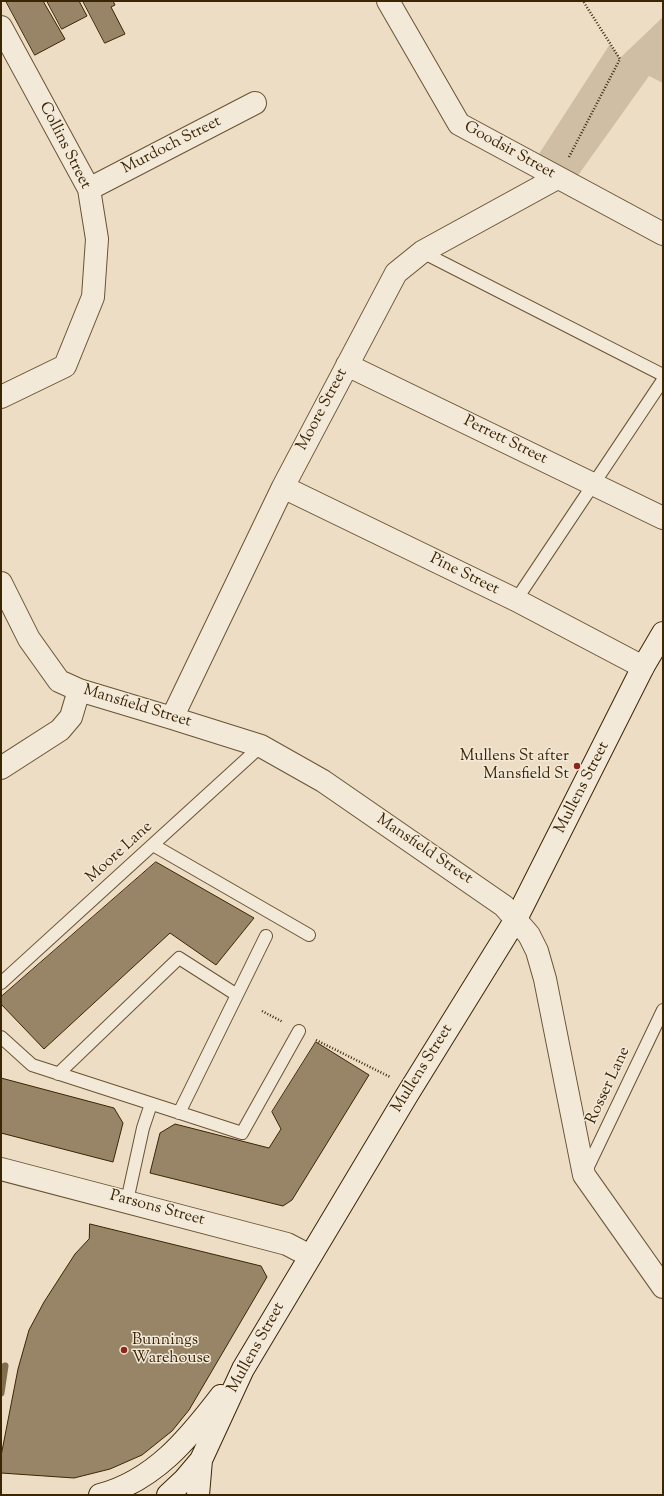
<!DOCTYPE html>
<html>
<head>
<meta charset="utf-8">
<style>
	body { margin:0 }
	#map { position:relative; width:664px; height:1496px; overflow:hidden; background:#edddc4; font-family:"Sorts Mill Goudy",serif }
	canvas { display:block }
	.frame { position:absolute; inset:0; border:2px solid #3b2503; pointer-events:none }
</style>
</head>
<body>
<div id="map">
<canvas width="664" height="1496"></canvas>
<div class="frame"></div>
</div>
<script>
const ctx = document.querySelector('canvas').getContext('2d');
ctx.lineJoin = 'round';
function fill(path, color) {
  ctx.fillStyle = color;
  ctx.fill(path, 'evenodd');
}
function strokePath(path, color, width, dash) {
  ctx.strokeStyle = color;
  ctx.lineWidth = width;
  ctx.lineCap = dash ? 'butt' : 'round';
  ctx.setLineDash(dash || []);
  ctx.stroke(path);
}
function drawText(font, color, halo, rows, align = 'center') {
  ctx.font = font + ' "Sorts Mill Goudy",serif';
  ctx.lineWidth = 3;
  ctx.setLineDash([]);
  ctx.textBaseline = 'middle';
  ctx.strokeStyle = halo;
  ctx.fillStyle = color;
  for (const [text, x, y, turn = 0] of rows) {
    ctx.save();
    ctx.translate(x, y);
    ctx.rotate((+turn || 0) * Math.PI / 180);
    ctx.textAlign = isNaN(turn) ? turn : align;
    if (halo) ctx.strokeText(text, 0, 0);
    ctx.fillText(text, 0, 0);
    ctx.restore();
  }
}
fill(new Path2D(`
	M663,17V83L649,76L574,181L537,157L610,44L620,58Z`), '#cfbea3');
strokePath(new Path2D(`
	M1,1393L5,1366`), '#816e4f', 7);
const building = new Path2D(`
	M6,1H43L65,39L35,55Z
	M47,1H79L87,16L62,29Z
	M83,1H113L115,5L111,7L125,34L105,43Z
	M156,862L254,918L216,965L170,933L44,1049L1,1004V997Z
	M316,1042L369,1075L292,1200L283,1206L150,1173L160,1133L175,1124L269,1148L281,1129L272,1112Z
	M1,1078L114,1108L123,1123L113,1162L1,1133Z
	M90,1224L261,1266L267,1277L189,1410L172,1431L142,1455L110,1469L74,1478L1,1473V1456L18,1369L29,1330L44,1302L75,1254L89,1239Z`);
fill(building, '#988567');
strokePath(building, '#3b2503', 1);
const lane = new Path2D(`
	M422,252L663,375
	M516,600L663,380
	M153,845L309,935
	M1,983L261,746
	M1,1037L32,1065L242,1133L299,1031
	M58,1074L179,958L237,995
	M179,1113L266,936
	M585,1173L663,1010
	M127,1201L143,1128L151,1104`);
const street = new Path2D(`
	M388,1L459,124L663,234
	M1,27L89,189L97,239L93,297L65,366L1,397
	M89,189L255,103
	M347,365L663,518
	M283,487L516,600L643,667
	M1,583L29,639L59,681L79,690L172,718L261,746L323,781L504,906L529,935L537,951L545,979L584,1175L663,1287
	M172,718L283,487L396,273L422,252L557,178
	M1,768L60,730L71,717L79,690
	M1,1169L287,1244L310,1256`);
const secondary = new Path2D(`
	M100,1495C154,1481 189,1438 221,1396
	M168,1495L184,1480L201,1460L243,1369L407,1095L516,919L643,667L663,633
	M198,1495L201,1460`);
strokePath(lane, '#685333', 14);
strokePath(street, '#685333', 24);
strokePath(secondary, '#3b2503', 24);
strokePath(new Path2D(`
	M569,157L620,59L583,1
	M262,1011L283,1022
	M316,1040L390,1077`), '#3b2503', 2.5, [1, 2]);
strokePath(lane, '#f3e9d9', 12);
strokePath(street, '#f3e9d9', 22);
strokePath(secondary, '#f3e9d9', 22);
for (const [x, y, r, color] of [
	[577,766,4,"#8f2418"],
	[124,1350,4,"#8f2418"]
]) {
  const dot = new Path2D();
  dot.arc(x, y, r, 0, 2 * Math.PI);
  ctx.fillStyle = color;
  ctx.fill(dot);
  strokePath(dot, '#f3e9d9', 1.5);
}
drawText('16px', '#3b2503', '#f3e9d9', [
	["Collins Street",64,146,63],
	["Murdoch Street",172,146,-27],
	["Goodsir Street",509,151,29],
	["Moore Street",323,410,-62],
	["Perrett Street",505,441,26],
	["Pine Street",464,575,26],
	["Mansfield Street",137,707,17],
	["Mullens Street",583,788,-63],
	["Mansfield Street",424,850,34],
	["Moore Lane",120,853,-42],
	["Mullens Street",423,1069,-58],
	["Rosser Lane",609,1086,-65],
	["Parsons Street",157,1209,15],
	["Mullens Street",257,1348,-61]
]);
drawText('16px', '#3b2503', '#f3e9d9', [
	["Mullens St after",569,757],
	["Mansfield St",569,775],
	["Bunnings",132,1341,"left"],
	["Warehouse",132,1359,"left"]
], 'right');
</script>
</body>
</html>
